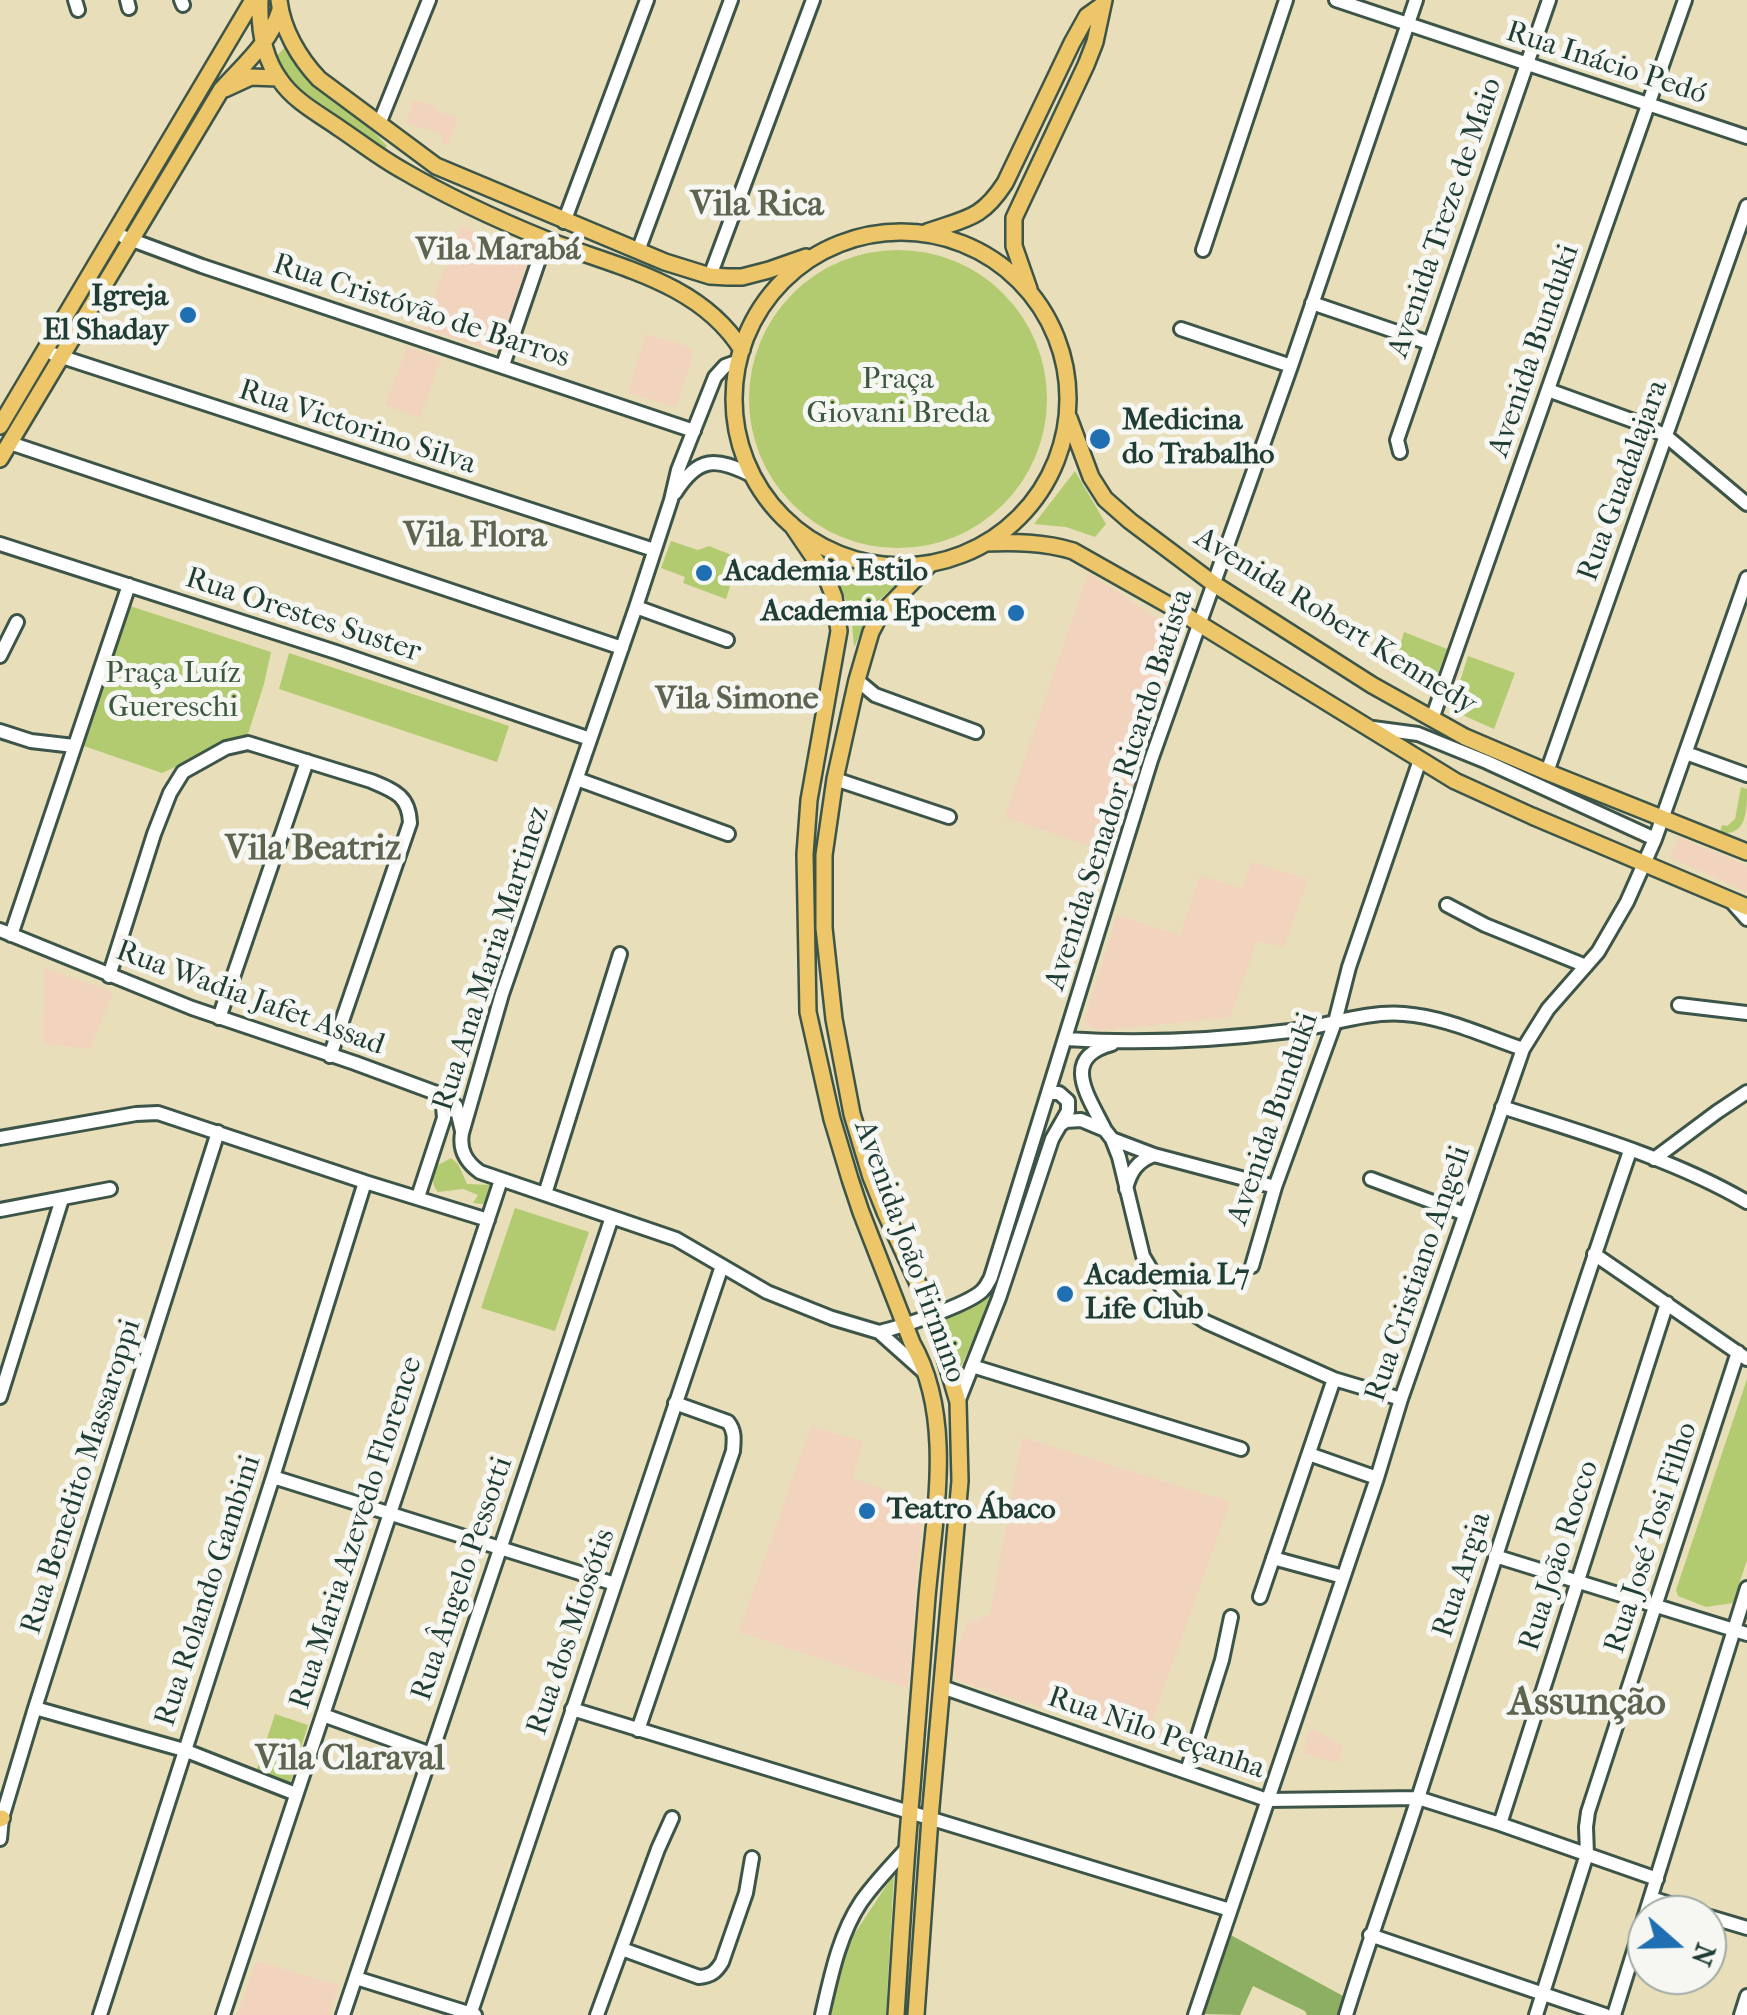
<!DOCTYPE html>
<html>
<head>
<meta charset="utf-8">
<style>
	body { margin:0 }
	#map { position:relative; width:1747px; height:2015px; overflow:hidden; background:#e8deba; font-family:"IM FELL French Canon",serif }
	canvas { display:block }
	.north { position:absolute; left:1627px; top:1895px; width:100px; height:100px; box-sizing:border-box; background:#f6f6f2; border:2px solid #a0aca6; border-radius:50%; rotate:110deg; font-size:28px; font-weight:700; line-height:40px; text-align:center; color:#1f3d34 }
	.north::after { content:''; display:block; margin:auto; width:35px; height:45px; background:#1f6fb2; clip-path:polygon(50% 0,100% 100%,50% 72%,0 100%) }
</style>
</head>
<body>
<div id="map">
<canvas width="1747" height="2015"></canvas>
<div class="north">N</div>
</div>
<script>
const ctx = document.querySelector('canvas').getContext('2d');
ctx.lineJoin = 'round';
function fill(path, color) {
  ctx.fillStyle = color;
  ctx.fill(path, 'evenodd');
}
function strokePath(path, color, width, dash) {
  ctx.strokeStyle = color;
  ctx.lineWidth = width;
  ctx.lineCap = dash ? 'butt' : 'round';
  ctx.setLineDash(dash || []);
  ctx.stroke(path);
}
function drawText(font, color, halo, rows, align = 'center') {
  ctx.font = font + ' "IM FELL French Canon",serif';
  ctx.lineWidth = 10;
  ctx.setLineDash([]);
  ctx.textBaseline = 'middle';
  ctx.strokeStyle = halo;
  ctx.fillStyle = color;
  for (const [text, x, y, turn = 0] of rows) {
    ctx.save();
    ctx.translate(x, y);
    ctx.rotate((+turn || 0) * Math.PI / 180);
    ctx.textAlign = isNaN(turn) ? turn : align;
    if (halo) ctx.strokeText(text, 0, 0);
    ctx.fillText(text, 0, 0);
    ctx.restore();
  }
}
fill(new Path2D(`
	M414,100L435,106V110L456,117L457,122L448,145L441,142L442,134L406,123Z
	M461,226L531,254L500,353L422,328Z
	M646,334L690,347L693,357L676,407L628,393Z
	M407,347L441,359L420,418L385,405Z
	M1088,573L1175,629L1181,642L1111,854L1005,817Z
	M1679,837L1747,866V892L1670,857Z
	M1251,862L1308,879L1284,947L1257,941L1230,1017L1100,1031L1089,1026L1084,1020L1117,915L1180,935L1200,875L1242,889Z
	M44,968L113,992L90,1049L43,1044Z
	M811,1426L863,1442L852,1478L923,1503L908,1688L739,1632Z
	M1022,1437L1230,1502L1145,1741L966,1683L956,1679L950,1671V1653L960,1641L967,1623L990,1614Z
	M1314,1729L1343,1747L1337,1763L1303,1753L1307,1742L1306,1736L1308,1731Z
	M256,1961L339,1985L329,2015H237Z`), '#f2d4be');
fill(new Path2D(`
	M285,47C294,60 302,73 314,84C337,106 366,121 387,146L384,150L291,87L274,59Z
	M749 399a149 149 0 1 1 298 0a149 149 0 1 1-298 0Z
	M1075,471L1106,524L1095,537L1066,527L1034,524Z
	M671,541L698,550L709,546L739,558L726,599L683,583L685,577L661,568Z
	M827,557L863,571L910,572L877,602L854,647L851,612Z
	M130,606L271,652L264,684L248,734L162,773L81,745Z
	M1404,632L1447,649C1432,691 1432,699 1394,667Z
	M289,653L509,726L497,762L279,689Z
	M1468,656L1515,673L1494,729L1451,710Z
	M1741,787L1747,789C1747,811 1747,836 1720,833L1722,825L1727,826L1735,819Z
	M451,1158L458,1164L467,1184L491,1185L488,1200L484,1204L473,1203L478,1195L463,1189L438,1192C430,1182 433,1176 438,1165Z
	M515,1208L589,1232L555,1331L481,1308Z
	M996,1291L959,1371L944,1318L970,1306Z
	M1747,1379V1560L1733,1603L1706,1607L1678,1596L1676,1590Z
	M275,1714L308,1725L290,1783L256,1772Z
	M894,1874L886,2015H830L837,1979L851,1939Z`), '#b2cb70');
fill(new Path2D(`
	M1227,1933L1345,1997L1339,2015H1307L1305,2011L1253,1986L1240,2015L1203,2014Z`), '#8daf62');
const minor = new Path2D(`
	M75,0L78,10
	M127,0L129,8
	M181,0L183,5
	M1336,0L1747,137
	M379,124L429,0
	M564,222L647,0
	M124,237L202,266L694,431
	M1203,250L1286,0
	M638,251L731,0
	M710,276L813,0
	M1312,303L1429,343
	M1181,329L1291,366
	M53,354L654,550
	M739,361L725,366L715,377L678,470L671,500L636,607L502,994L462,1133C459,1150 466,1162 480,1172L676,1239L767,1292L832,1318L879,1332L925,1373
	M503,365L546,239
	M1548,390L1642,424L1666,436L1747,504
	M10,443L622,648
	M1400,452L1397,440L1549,0
	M675,493C698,456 716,457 753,476
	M0,544L336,652L590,739
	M636,607L727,640
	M0,656L17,622
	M857,680L875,695L976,732
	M1432,719L1685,0
	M1373,728L1418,734L1487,762L1655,839
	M0,731L31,741L74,746
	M1686,753L1747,775
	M1547,772L1747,206
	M577,779L728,834
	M835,779L949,817
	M1731,901L1747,919
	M1447,905L1485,925L1586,966
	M0,930L192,1008L355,1063L447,1097L456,1106L462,1131
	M11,935L129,585
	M109,976L154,834L170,793L183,772L226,748L248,743L371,781C395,791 409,796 410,823L330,1056
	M1679,1005L1747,1013
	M219,1018L307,761
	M1066,1039C1137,1044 1218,1040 1290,1031C1328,1026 1365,1011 1404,1014C1445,1017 1484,1036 1523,1049
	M1049,1093H1059L1068,1101V1111L1060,1125
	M1502,1107C1583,1133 1674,1159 1747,1202
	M1105,1130C1089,1097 1059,1058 1112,1044
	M0,1138L136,1114L158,1113L365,1182L488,1220
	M1112,1139L1119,1157L1143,1256L1162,1288L1174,1301L1206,1322L1334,1379L1401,1399
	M1654,1159L1717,1112L1747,1092
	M1371,1179L1465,1214
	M1126,1189C1130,1172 1137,1161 1154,1155
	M545,1194L620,954
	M418,1197L444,1118L443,1106L437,1094
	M0,1210L110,1189
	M1594,1254L1747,1359
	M1252,1266L1275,1187L1335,1022L1349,967L1420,760
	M879,1332C901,1327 967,1305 982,1291C987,1286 988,1283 991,1277L1151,760L1291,366L1416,0
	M972,1366L1241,1449
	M0,1397L62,1199
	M958,1402L999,1298L1052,1139L1060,1125L1066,1121L1081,1120L1105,1130L1112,1139L1154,1155L1275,1187
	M1309,1454L1377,1478
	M273,1477L615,1584
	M1495,1556L1747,1634
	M1273,1558L1343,1577
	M1260,1597L1334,1379
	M942,1687L1267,1800L1418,1798L1500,1824L1657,1879
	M35,1708L184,1750L296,1794
	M572,1709L1230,1910
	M323,1715L431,1754
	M638,1730L733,1451C734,1439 735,1431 728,1422L675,1403
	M1187,1771L1222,1660L1231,1617
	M1500,1824L1667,1303
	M0,1839L2,1818L35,1708L218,1132
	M1651,1898L1705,1915
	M1707,1916L1747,1928
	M1370,1935L1605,2015
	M622,1949L699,1977C711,1976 716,1972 722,1962L746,1893L752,1858
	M356,1978L475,2015
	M100,2015L273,1477L365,1182
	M223,2015L501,1180
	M343,2015L612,1217
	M470,2015L722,1266
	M597,2015L658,1849L672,1818
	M822,2015C831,1976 839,1935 861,1902C875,1882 892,1865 908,1847
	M1195,2015L1377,1478L1401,1399L1523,1049L1548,1009L1598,952L1627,902L1655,839L1747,578
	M1346,2015C1369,1940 1396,1867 1420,1792C1489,1578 1557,1363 1630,1151
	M1536,2015L1587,1854L1586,1827L1588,1812L1738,1352
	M1614,2015L1747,1588
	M1741,2015L1747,1996`);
const major = new Path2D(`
	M260,0C259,27 263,57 280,80C294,101 319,114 339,128C360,142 380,158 402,170C448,197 498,220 547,240C616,267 700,282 742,350
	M279,0C282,29 299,58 319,79L436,166L665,262L710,276L728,277H742L769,270L806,257
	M225,89L251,77L278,78
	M927,232C966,218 981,220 1005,183L1072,43L1087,16L1101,6
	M734 399a167 167 0 1 1 334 0a167 167 0 1 1-334 0Z
	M1029,289L1014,246V218L1086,65L1095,42L1104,0
	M1069,418L1091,477L1105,499L1130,521L1214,584L1372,685L1465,737L1547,772L1747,852
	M0,426L253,0
	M0,459L221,90C244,64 270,43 280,10
	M791,524L825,574L834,597L839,631L809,800L805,854L808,1012L832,1119L850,1179L861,1212L912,1343C955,1418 934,1516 927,1597C922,1661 917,1724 912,1787C905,1863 901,1939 896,2015
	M985,543C1015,542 1044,542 1073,551L1172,607L1455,781L1532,816L1747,907
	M0,1819L2,1818
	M916,2015L930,1818L960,1481L958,1402L932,1314L885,1212L871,1177L852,1114L834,1019L824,928V855L835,779L857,680L871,632L880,615L930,564`);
strokePath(minor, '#3d5548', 18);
strokePath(major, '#3d5548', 20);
strokePath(minor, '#fff', 12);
strokePath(major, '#ecc669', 15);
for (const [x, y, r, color] of [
	[188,315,10,"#1f6fb2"],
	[1100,439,12,"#1f6fb2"],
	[704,573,10,"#1f6fb2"],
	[1016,613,10,"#1f6fb2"],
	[1065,1294,10,"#1f6fb2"],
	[867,1511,10,"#1f6fb2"]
]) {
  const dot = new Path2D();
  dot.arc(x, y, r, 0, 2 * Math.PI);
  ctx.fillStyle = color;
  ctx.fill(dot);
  strokePath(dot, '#f6f6f2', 4);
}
drawText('30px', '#1f3d34', '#f6f6f2', [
	["Rua Inácio Pedó",1606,64,18],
	["Avenida Treze de Maio",1446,218,-71],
	["Rua Cristóvão de Barros",421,312,18],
	["Avenida Bunduki",1535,351,-71],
	["Rua Victorino Silva",357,428,18],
	["Rua Guadalajara",1624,481,-70],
	["Rua Orestes Suster",303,616,18],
	["Avenida Robert Kennedy",1335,622,32],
	["Avenida Senador Ricardo Batista",1120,790,-72],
	["Rua Ana Maria Martinez",492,959,-72],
	["Rua Wadia Jafet Assad",250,999,20],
	["Avenida Bunduki",1274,1119,-71],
	["Avenida João Firmino",909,1252,70],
	["Rua Cristiano Angeli",1419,1274,-71],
	["Rua Benedito Massaroppi",82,1477,-72],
	["Rua Maria Azevedo Florence",357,1533,-72],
	["Rua José Tosi Filho",1652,1538,-72],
	["Rua João Rocco",1560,1556,-72],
	["Rua Argia",1463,1575,-72],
	["Rua Ângelo Pessotti",463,1579,-71],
	["Rua Rolando Gambini",209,1591,-72],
	["Rua dos Miosótis",572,1632,-71],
	["Rua Nilo Peçanha",1156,1734,19]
]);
drawText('bold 30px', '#1f3d34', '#f6f6f2', [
	["Igreja",168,298,"right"],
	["El Shaday",168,332,"right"],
	["Medicina",1122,422],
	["do Trabalho",1122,456],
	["Academia Estilo",724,573],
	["Academia Epocem",996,613,"right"],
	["Academia L7",1085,1277],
	["Life Club",1085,1311],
	["Teatro Ábaco",887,1511]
], 'left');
drawText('30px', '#3c5940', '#f6f6f2', [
	["Praça",898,381],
	["Giovani Breda",898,415],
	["Praça Luíz",173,675],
	["Guereschi",173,709]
]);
drawText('bold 32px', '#5d6450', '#f6f6f2', [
	["Vila Marabá",498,251],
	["Vila Simone",737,700]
]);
drawText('bold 35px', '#5d6450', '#f6f6f2', [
	["Vila Rica",757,206],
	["Vila Flora",475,537],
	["Vila Beatriz",313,850],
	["Vila Claraval",350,1760]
]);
drawText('bold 40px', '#5d6450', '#f6f6f2', [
	["Assunção",1587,1704]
]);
</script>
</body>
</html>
